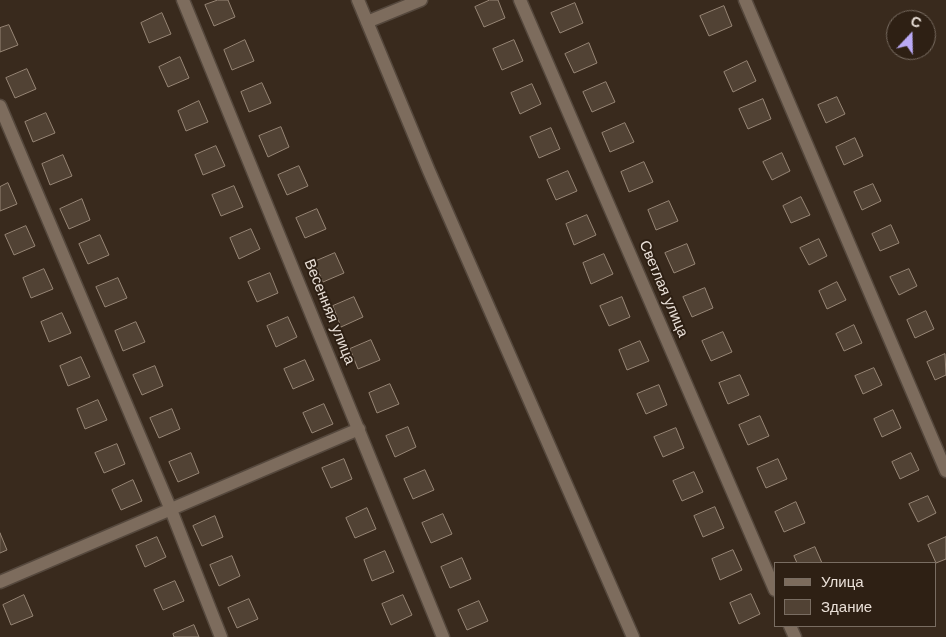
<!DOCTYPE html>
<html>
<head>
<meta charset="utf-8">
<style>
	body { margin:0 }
	#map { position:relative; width:946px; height:637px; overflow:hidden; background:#392a1d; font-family:"DM Sans",sans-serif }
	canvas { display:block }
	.legend { position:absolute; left:774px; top:562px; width:162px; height:65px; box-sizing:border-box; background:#2e2014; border:1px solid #796d62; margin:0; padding:6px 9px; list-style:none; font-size:15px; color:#eae0d8 }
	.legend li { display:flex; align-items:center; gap:10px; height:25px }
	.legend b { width:25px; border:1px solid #796d62 }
	.north { position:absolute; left:886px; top:10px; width:50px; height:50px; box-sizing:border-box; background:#2e2014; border:1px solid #796d62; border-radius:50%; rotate:21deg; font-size:14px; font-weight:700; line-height:20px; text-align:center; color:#eae0d8 }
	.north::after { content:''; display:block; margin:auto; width:18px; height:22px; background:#baaaf6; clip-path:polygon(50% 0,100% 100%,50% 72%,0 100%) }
</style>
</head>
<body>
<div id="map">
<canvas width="946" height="637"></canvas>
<ul class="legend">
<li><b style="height:6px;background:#7d6c5d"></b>Улица</li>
<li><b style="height:14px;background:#514234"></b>Здание</li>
</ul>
<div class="north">С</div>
</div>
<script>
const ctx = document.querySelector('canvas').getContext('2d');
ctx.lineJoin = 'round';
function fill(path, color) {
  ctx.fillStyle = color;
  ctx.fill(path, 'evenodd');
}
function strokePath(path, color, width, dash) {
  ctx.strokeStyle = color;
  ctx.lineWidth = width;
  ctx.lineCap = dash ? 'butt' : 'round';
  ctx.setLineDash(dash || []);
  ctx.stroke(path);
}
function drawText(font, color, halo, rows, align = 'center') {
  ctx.font = font + ' "DM Sans",sans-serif';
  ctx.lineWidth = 4;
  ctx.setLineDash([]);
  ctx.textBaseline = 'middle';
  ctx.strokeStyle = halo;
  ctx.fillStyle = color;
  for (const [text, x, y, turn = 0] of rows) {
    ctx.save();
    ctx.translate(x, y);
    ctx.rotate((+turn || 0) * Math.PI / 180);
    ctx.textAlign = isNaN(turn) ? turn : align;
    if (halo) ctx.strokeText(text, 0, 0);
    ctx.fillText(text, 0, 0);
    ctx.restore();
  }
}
const building = new Path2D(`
	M218,0H228L235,17L214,26L205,5Z
	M490,0H498L505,18L484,27L475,7Z
	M575,3L583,23L560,33L551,13Z
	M724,6L732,26L709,36L700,16Z
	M162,13L171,34L149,43L141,23Z
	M9,25L18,45L0,52V28Z
	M245,40L254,61L232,70L224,50Z
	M514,40L523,61L502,70L493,49Z
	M589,43L597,63L574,73L565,54Z
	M180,57L189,78L168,87L159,67Z
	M747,61L756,81L733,92L724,72Z
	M27,69L36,89L15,98L6,78Z
	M606,82L615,102L592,112L583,92Z
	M262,83L271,103L249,112L241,92Z
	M532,84L541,104L520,114L511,93Z
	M837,97L845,114L826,123L818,105Z
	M763,99L771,119L748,129L739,109Z
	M199,101L208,122L186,131L178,111Z
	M46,113L55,133L33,142L25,122Z
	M625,123L634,142L610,152L602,133Z
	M281,127L289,147L268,157L259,136Z
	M551,128L560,149L539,158L530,137Z
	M855,138L863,156L844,165L836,147Z
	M216,146L225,166L203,175L195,155Z
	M782,153L790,171L772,180L763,162Z
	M63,155L72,176L50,185L42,164Z
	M644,162L653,182L629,192L621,172Z
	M299,166L308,186L287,195L278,175Z
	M568,171L577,191L556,200L547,180Z
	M8,183L17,204L0,211V187Z
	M873,184L881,201L862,210L854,192Z
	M234,186L243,207L221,216L212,195Z
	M801,197L810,215L791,223L783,206Z
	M82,199L90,220L69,229L60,209Z
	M669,201L678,221L656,230L648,210Z
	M317,209L326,229L305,238L296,218Z
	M587,215L596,235L574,245L566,224Z
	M891,225L899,243L880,251L872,234Z
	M26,226L35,246L14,255L5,235Z
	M251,229L260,249L239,259L230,238Z
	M100,235L109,255L88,264L79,244Z
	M819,239L827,256L809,265L800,248Z
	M687,244L695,264L674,273L665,253Z
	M335,253L344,273L323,282L314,262Z
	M604,254L613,274L591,284L583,263Z
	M44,269L53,289L31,298L23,278Z
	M909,269L917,286L899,295L890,277Z
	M270,273L278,293L257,302L248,282Z
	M118,278L127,298L105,307L96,287Z
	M837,282L846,300L827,309L819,291Z
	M705,288L713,308L692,317L683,297Z
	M354,297L363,317L341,327L333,306Z
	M622,297L630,317L609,326L600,306Z
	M926,311L934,329L915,338L907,320Z
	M62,313L71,333L49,342L41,322Z
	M288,317L297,337L276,347L267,326Z
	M136,322L145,342L123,351L115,331Z
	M854,325L862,343L844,351L836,334Z
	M723,332L732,352L711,361L702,341Z
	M371,340L380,360L358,369L350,349Z
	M640,341L649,361L627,370L619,350Z
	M945,354L946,375L935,380L927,362Z
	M81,357L90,377L68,386L60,366Z
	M305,360L314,380L293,389L284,369Z
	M155,366L163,386L142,395L133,375Z
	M874,368L882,385L863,394L855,376Z
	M740,375L749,395L728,404L719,383Z
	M390,384L399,404L377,413L369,393Z
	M659,385L667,405L646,414L637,394Z
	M98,400L107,420L85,429L77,409Z
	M324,404L333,424L312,433L303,413Z
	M172,409L180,429L159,438L150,418Z
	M893,410L901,428L882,437L874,419Z
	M760,416L769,436L748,445L739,425Z
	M408,427L416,447L395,457L386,436Z
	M676,428L684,448L663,457L654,437Z
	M117,444L125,464L104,473L95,453Z
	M191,453L199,473L178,482L169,462Z
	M911,453L919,470L900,479L892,462Z
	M344,459L352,479L331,488L322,468Z
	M778,459L787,479L766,488L757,468Z
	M425,470L434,490L413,499L404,479Z
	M694,472L703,492L682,501L673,481Z
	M133,480L142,501L121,510L112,490Z
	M928,496L936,513L918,522L909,504Z
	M796,502L805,523L784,532L775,512Z
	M715,507L724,528L703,537L694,516Z
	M367,508L376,529L355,538L346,518Z
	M443,514L452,534L431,543L422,523Z
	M215,516L223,537L202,546L193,526Z
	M0,533L7,550L0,553Z
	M157,537L166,557L145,567L136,546Z
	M946,537V559L936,563L928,545Z
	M815,547L822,563H797L794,556Z
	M733,550L742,570L720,580L712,559Z
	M385,551L394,572L372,581L364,560Z
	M232,556L240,576L219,586L210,565Z
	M462,558L471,579L450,588L441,567Z
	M175,581L184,601L163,610L154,590Z
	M751,594L760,614L739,624L730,603Z
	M24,595L33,616L11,625L3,605Z
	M403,595L412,615L391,625L382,604Z
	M249,599L258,619L237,628L228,608Z
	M479,601L488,621L467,630L458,610Z
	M194,625L199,637H174L173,634Z`);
fill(building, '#514234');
strokePath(building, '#978676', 1);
const street = new Path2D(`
	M183,0L443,637
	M358,0L429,171L633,637
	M520,0L775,590
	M745,0L946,471
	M367,22L421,0
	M0,106L171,510L221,637
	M0,582L359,429
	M790,626L795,637`);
strokePath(street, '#55483d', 15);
strokePath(street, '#7d6c5d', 12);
drawText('15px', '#eae0d8', '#2e2014', [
	["Светлая улица",663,289,67],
	["Весенняя улица",329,312,68]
]);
</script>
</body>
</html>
